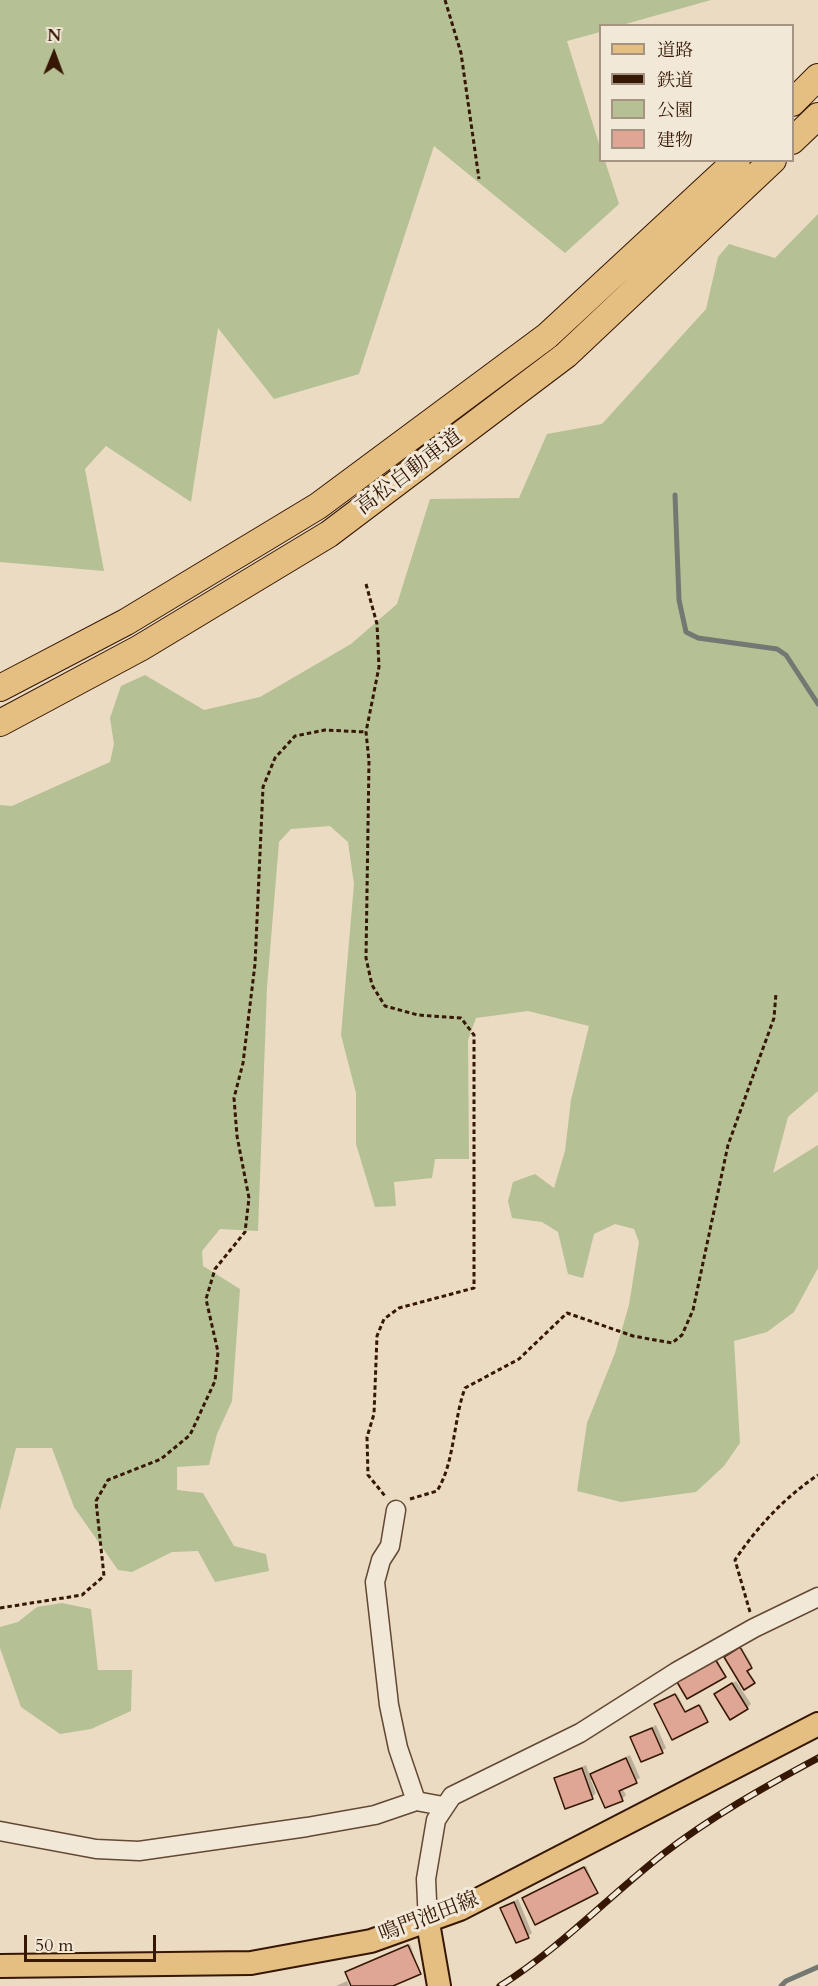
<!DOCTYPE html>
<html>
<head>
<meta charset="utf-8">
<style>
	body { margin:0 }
	#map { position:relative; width:818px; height:1986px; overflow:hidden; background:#eadbc2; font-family:Cardo,"Noto Serif JP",serif }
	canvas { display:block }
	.legend { position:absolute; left:599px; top:24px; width:195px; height:138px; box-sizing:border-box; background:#f1e8d7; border:2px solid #a69482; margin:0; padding:8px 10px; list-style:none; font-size:18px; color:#361703 }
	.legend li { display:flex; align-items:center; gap:12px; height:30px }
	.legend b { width:30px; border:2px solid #a69482 }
	.north { position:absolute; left:24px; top:24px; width:60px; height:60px; -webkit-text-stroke:4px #f1e8d7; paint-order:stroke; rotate:1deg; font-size:16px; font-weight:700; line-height:24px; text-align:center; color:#361703 }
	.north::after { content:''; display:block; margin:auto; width:21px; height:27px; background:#361703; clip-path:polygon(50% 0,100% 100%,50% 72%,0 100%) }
	.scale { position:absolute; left:24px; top:1935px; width:132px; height:27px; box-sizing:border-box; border:3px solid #361703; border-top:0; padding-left:8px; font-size:18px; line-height:21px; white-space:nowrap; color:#361703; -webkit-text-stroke:4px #f1e8d7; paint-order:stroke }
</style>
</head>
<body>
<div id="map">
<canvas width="818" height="1986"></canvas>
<ul class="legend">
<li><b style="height:8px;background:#e5be81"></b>道路</li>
<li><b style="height:8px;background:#361703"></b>鉄道</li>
<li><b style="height:16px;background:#b5c094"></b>公園</li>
<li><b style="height:16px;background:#dfa695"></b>建物</li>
</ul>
<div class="north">N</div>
<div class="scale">50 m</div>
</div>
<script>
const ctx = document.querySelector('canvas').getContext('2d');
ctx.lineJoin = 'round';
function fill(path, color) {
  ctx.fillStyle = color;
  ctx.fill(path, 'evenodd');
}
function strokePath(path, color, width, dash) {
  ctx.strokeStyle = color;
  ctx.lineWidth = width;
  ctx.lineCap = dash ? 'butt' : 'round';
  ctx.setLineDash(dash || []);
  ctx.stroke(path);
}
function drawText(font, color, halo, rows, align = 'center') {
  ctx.font = font + ' Cardo,"Noto Serif JP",serif';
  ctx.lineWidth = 6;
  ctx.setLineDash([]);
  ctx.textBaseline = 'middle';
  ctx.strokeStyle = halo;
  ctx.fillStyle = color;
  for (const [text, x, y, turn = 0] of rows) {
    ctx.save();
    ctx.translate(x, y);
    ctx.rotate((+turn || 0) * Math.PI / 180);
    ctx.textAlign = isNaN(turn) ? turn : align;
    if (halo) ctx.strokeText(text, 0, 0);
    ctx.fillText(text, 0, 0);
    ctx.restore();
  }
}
fill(new Path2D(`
	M0,0H711L622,25L600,26V32L567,41L600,147V160L605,161L619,204L565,253L434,146L359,374L274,399L218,328L191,502L106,446L85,469L104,571L0,562Z
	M818,214V1091L788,1117L773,1173L818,1145V1268L794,1312L767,1332L734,1341L740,1443L724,1466L696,1492L621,1502L577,1491L587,1423L615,1353L629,1305L639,1242L634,1229L615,1224L594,1234L583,1278L568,1274L558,1232L542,1222L512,1218L508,1201L513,1182L535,1174L554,1188L565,1151L571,1100L589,1026L528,1011L476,1018L468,1040L469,1159H435L432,1178L394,1182L396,1206L375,1207L356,1144V1093L341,1035L354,884L348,842L330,826L291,829L279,842L267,987L258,1231L220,1229L202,1251L203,1266L240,1289L232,1401L217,1434L209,1465L177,1467V1490L203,1493L234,1546L266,1554L269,1571L215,1582L198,1551L172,1552L132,1572L118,1570L74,1507L52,1448H16L0,1510V805L12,806L110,762L114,744L110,718L121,686L145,675L204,710L260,697L351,644L397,604L430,499L519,498L547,434L602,424L706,309L718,257L729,244L775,258Z
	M62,1603L91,1609L98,1670H132L131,1711L91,1729L60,1734L21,1707L0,1648V1627L18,1622L37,1607Z`), '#b5c094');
fill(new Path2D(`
	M742,1648L752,1665L747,1668L754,1682L726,1658Z
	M717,1659L725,1676L679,1682Z
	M736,1681L751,1704L747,1708L720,1691Z
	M677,1694L686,1712L701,1705L708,1720L658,1703Z
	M656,1725L666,1748L662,1751L632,1737Z
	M630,1755L640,1778L622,1788L626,1795L622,1799L593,1779L591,1780L596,1793L592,1797L555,1779L586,1765L590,1776L595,1771Z
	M586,1866L597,1892L525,1897Z
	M518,1899L532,1933L528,1936L502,1908Z
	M410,1944L420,1973L389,1986H353L348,1970Z
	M347,1981L349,1986H336Z`), '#0003');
strokePath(new Path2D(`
	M675,495L679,600L686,632L698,638L777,649L786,655L818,704
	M781,1986L786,1981L818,1967`), '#737873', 5);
const building = new Path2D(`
	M740,1647L752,1668L747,1671L755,1683L744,1690L724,1657Z
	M715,1659L726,1677L687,1699L677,1682Z
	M732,1683L748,1709L730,1720L714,1694Z
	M675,1694L685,1712L699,1705L708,1722L672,1740L654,1704Z
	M652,1728L663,1753L641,1762L630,1737Z
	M626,1758L637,1783L619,1791L623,1801L605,1808L590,1774Z
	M582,1768L593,1799L565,1809L554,1778Z
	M584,1867L598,1893L535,1925L522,1898Z
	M514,1902L529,1938L516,1943L500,1908Z
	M408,1945L421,1974L393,1986H351L345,1972Z`);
fill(building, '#dfa695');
strokePath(building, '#361703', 1.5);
const minor = new Path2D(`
	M396,1510L390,1546L381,1560L375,1582L389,1705L398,1748L416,1801
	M0,1831L96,1849L139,1851L307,1827L375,1815L416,1801L443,1806
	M428,1923L426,1879L436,1820L452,1796L580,1733L676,1672L754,1628L818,1597`);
const major = new Path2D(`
	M428,1923L439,1986
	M0,1966L251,1963L371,1941L460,1909L818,1724`);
const highway = new Path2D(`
	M792,103L818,77
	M792,141L818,116
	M0,688L126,622L318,506L547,336L737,160
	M0,723L140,648L329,534L566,355L773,160`);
strokePath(minor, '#634833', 21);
strokePath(major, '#361703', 26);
strokePath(highway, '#361703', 28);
strokePath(new Path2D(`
	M445,0L461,53L479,179
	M366,584L377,624L379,667L366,732L369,761L366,958L372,985L385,1006L418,1015L461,1018L474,1035V1288L399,1308L384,1319L377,1336L374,1414L367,1437L368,1475L385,1496
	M410,1499L437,1491C455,1462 453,1421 465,1388L519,1359L567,1313L633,1336L672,1343L682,1335L693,1310L728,1145L774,1018L776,993
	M0,1608L82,1595L104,1576L96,1501L108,1480L161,1459L190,1435L215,1381L218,1352L206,1299L215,1269L245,1232L249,1198L237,1136L234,1098L243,1063L255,964L263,787L275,758L295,736L325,730L366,732
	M750,1612L735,1560C757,1527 785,1497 818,1475`), '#361703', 3, [4.5, 3]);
strokePath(minor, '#f1e8d7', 18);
strokePath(major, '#e5be81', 22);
strokePath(highway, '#e5be81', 26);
const rail = new Path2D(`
	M500,1986C559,1949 608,1897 663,1854C711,1817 764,1787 818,1758`);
strokePath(rail, '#361703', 7);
strokePath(rail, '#f1e8d7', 4.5, [14]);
drawText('21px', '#361703', '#f1e8d7', [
	["高松自動車道",410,473,-37],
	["鳴門池田線",429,1918,-21]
]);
</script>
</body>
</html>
